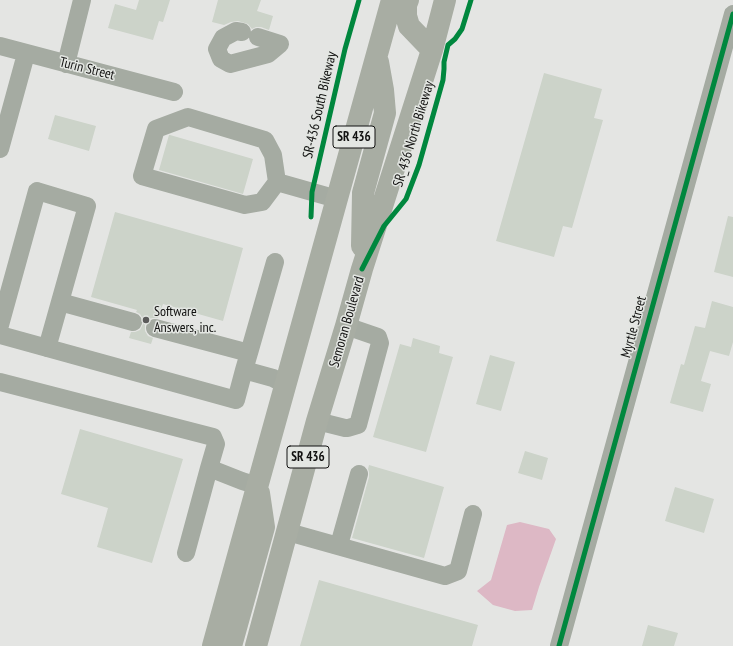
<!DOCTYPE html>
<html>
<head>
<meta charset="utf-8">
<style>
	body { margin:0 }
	canvas { display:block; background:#e4e5e3 }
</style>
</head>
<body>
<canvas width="733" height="646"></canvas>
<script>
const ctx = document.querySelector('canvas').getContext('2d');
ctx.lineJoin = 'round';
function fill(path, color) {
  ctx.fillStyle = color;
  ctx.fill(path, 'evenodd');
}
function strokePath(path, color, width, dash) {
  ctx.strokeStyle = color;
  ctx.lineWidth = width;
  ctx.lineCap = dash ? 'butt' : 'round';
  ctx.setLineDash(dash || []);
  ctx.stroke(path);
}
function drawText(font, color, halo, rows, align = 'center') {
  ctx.font = font + ' "PT Sans Narrow",sans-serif';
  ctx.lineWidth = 3;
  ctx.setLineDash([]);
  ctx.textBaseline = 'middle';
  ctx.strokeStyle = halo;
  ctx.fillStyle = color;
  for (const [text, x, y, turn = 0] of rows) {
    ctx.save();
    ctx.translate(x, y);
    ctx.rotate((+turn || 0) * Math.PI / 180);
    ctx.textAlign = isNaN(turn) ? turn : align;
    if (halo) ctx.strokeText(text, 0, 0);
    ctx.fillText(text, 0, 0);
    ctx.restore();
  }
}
fill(new Path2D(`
	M520,522L549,529L556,539L539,587L532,610L515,611L493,605L477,591L491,580L507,525Z`), '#ddb8c5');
fill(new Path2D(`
	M139,0H170L163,22L159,21L153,40L108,28L115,4L136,10Z
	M218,0H261L257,11L273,16L269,30L261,27H256L252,29L248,24L238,21L231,22L224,25L212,22Z
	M544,73L602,89L594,118L603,120L572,228L563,226L554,257L496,241Z
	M55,115L96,126L89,151L48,139Z
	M169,135H170L253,159L243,194L159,170Z
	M115,212L243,248L223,321L163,304L158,318H152L147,321L145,325V331L148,336L153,338L151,344L129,338L131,332H135L140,330L143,324V319L140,314L136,312L137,310L91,297Z
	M728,216L733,217V277L714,272Z
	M712,301L733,307V342L729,356L710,351L701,381L711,384L703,412L670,403L681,364L684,365L695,326L705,328Z
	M413,338L440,346L439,353L453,357L426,452L373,437L400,344L411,347Z
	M490,355L515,362L501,411L476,404Z
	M80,429L183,459L152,563L97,547L108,508L61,494Z
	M525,451L548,458L542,480L518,473Z
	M369,465L444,487L424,558L352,538L369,477V472L368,469Z
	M675,487L714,499L704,533L665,521Z
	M319,580L478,625L472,646H300Z
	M648,625L678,633L674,646H642Z`), '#ccd3c9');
strokePath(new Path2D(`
	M242,32L236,31L223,38L217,49L221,59L230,64L268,54L280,44L258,37
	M0,46L174,92
	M66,64L82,0
	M188,117L265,140L273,155L277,182L262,202L245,205L142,176L156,129Z
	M0,149L26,54
	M277,182L337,199
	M60,302L133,322
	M0,325L37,191L87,206L47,348
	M155,328L249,353L244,370
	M0,335L236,400L244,370L273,378L286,385
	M249,353L275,262
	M0,382L213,437L216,444L209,468L186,553
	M317,421L345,428H348L358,425L380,343L378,337L346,326
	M209,468L242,481L258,486
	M288,532L445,576L458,571L473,514
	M339,545L359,474
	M559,646L733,14`), '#a5aba2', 18);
strokePath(new Path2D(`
	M408,0L406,5V16L409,26L432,50
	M362,246L363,193L385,113L383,90L378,62
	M213,646L392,0
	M231,646L264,527L259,493
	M256,646L317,421L346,326L362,269L432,50L445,0`), '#a8ada3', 22);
strokePath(new Path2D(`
	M311,217L312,192L345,49L359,0
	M362,269L384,226L406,199L419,165L443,80L444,69V62L448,45L455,39L462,29L471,0
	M559,646L733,14`), '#00873e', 5);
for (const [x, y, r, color] of [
	[146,320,4,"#5b5b5a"]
]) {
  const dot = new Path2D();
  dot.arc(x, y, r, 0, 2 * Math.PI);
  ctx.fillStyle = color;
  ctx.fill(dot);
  strokePath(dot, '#e3e6e2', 1.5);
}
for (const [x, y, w] of [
	[354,137,42],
	[308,457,42]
]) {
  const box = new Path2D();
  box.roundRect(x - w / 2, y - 11, w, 22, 3);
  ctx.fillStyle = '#e3e6e2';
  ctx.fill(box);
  strokePath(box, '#111110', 1);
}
drawText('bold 13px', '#111110', null, [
	["SR 436",354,137],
	["SR 436",308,457]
]);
drawText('14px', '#111110', '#e3e6e2', [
	["Turin Street",87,69,14],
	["SR-436 South Bikeway",320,105,-77],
	["SR_436 North Bikeway",414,134,-73],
	["Semoran Boulevard",347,322,-74],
	["Myrtle Street",634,327,-75]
]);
drawText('14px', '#111110', '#e3e6e2', [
	["Software",154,312],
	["Answers, inc.",154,328]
], 'left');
</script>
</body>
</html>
